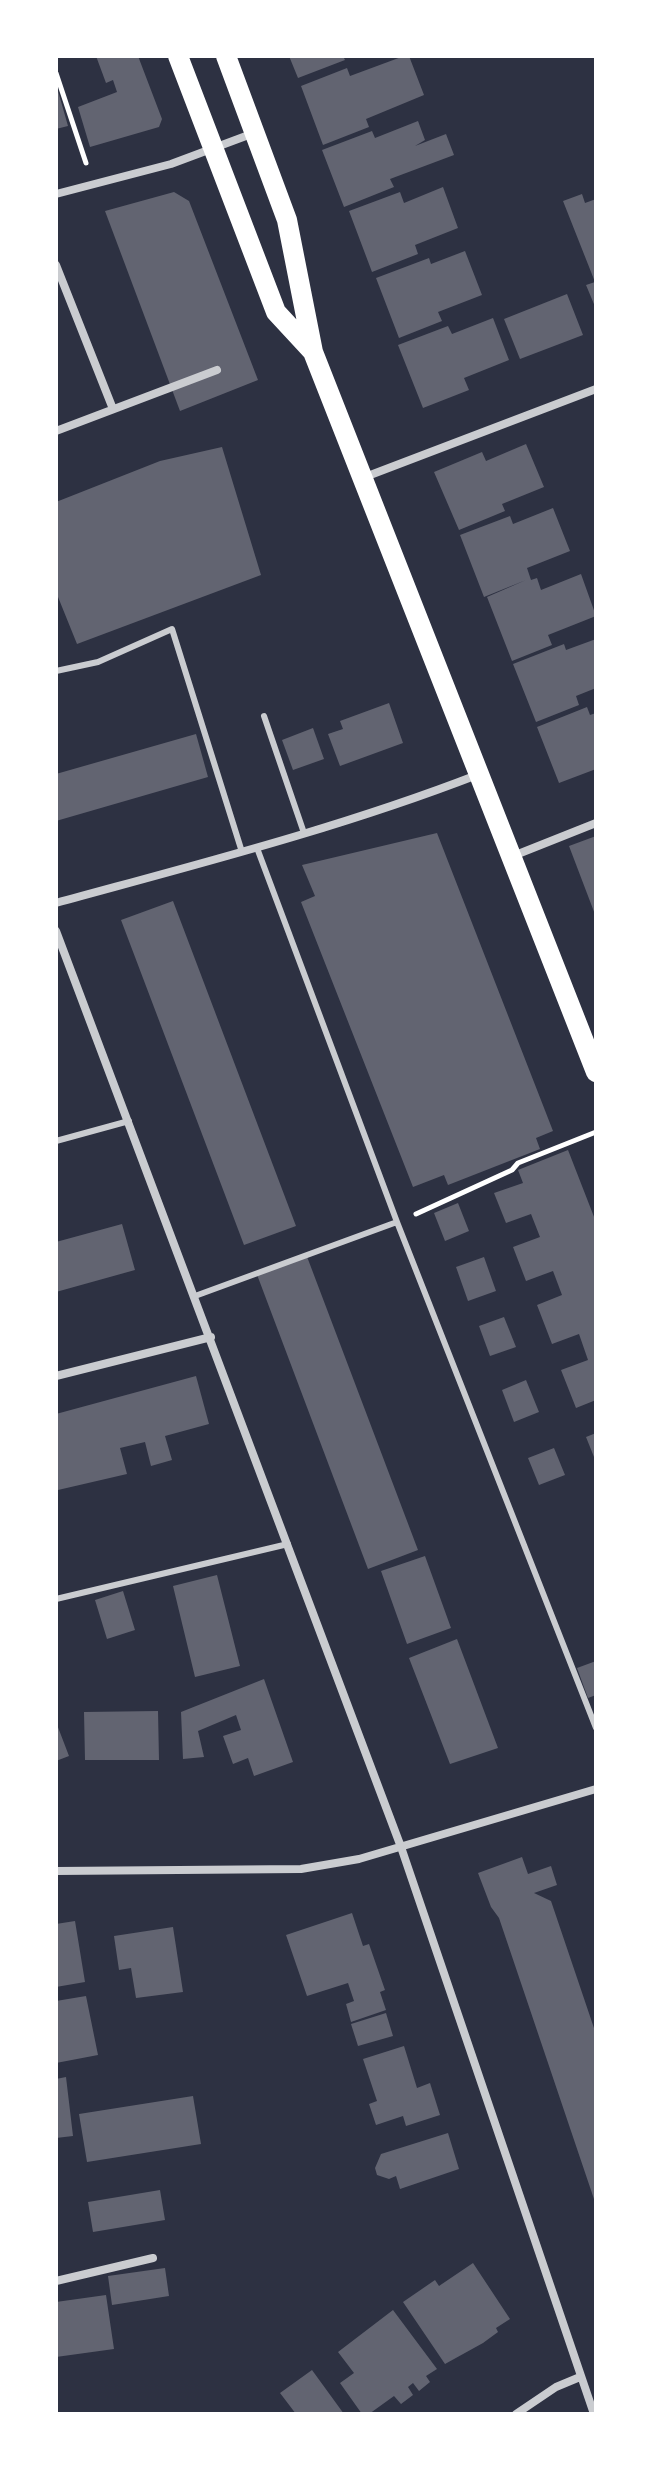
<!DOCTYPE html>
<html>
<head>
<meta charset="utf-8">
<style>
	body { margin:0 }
	#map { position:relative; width:652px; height:2470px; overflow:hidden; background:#2d3142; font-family:"Libre Baskerville",serif }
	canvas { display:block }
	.frame { position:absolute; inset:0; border:58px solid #fff; pointer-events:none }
</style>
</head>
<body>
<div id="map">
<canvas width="652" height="2470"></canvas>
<div class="frame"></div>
</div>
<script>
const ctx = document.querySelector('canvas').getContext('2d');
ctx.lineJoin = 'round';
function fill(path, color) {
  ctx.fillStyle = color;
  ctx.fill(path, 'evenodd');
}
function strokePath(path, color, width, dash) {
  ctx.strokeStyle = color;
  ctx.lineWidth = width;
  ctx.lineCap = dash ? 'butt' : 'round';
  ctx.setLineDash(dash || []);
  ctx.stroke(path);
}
fill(new Path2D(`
	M96,56H138L162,119L159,127L90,147L78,107L117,92L113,80L106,83Z
	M289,56H343L345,60L298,78Z
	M404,56H409L424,95L366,119L369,127L323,145L301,86L347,68L350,76Z
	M56,84L68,126L56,129Z
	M418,121L425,140L415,146L446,134L454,155L390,179L394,187L344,207L322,150L372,131L375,138Z
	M443,187L458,228L415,245L418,254L372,272L349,211L400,192L404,203Z
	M174,192L189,201L258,380L180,411L105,211Z
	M582,194L585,203L596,199V309L586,285L595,282L563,201Z
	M465,251L482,295L438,312L442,321L399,338L376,278L429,258L431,264Z
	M567,294L583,335L520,359L504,319Z
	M493,318L509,360L464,378L469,390L423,408L398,345L448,326L452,334Z
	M526,444L544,487L502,504L505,511L459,530L434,472L482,452L486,461Z
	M222,447L261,575L77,644L56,592V502L160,461Z
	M553,508L570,551L527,568L531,580L537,578L541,590L581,574L596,616L548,635L552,645L512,661L487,597L526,580L484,597L460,535L510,516L513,524Z
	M596,639V688L576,696L579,705L536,722L513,664L564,644L566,650Z
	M389,703L403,743L340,766L328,734L343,729L340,721Z
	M587,707L590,715L596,713V769L559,783L537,727Z
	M313,728L324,759L293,770L282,740Z
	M196,734L208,777L56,821V774Z
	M437,833L553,1131L536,1138L540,1149L448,1185L444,1175L413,1187L301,902L315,896L302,865Z
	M596,836V917L569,846Z
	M173,901L296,1226L244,1245L121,920Z
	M568,1150L596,1222V1400L576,1408L561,1370L588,1360L579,1334L552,1344L537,1305L562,1295L553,1271L526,1281L513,1247L540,1237L531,1214L506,1223L494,1193L523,1183L518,1170Z
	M458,1203L469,1231L445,1241L434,1213Z
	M122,1224L135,1270L56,1292V1242Z
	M306,1254L418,1550L368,1569L256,1272Z
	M484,1257L496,1291L468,1301L456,1267Z
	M504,1317L516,1347L490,1356L479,1326Z
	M196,1376L209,1424L165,1436L172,1460L151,1466L145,1442L120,1448L127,1474L58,1490L56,1414Z
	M526,1380L539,1412L514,1422L502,1390Z
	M596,1433V1462L586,1437Z
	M554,1448L565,1475L539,1485L528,1458Z
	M425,1556L451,1628L407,1644L381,1571Z
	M217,1575L240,1666L195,1677L173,1586Z
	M123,1591L135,1630L107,1639L95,1600Z
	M457,1639L498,1748L450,1764L409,1658Z
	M596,1661V1695L588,1698L577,1668Z
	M264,1679L293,1762L254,1776L248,1758L233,1764L223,1736L241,1730L236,1715L198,1731L204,1757L183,1759L181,1712Z
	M158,1711L159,1760H85L84,1712Z
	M56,1722L69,1756L56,1761Z
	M522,1857L528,1874L551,1866L557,1885L534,1893L551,1901L596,2034V2205L499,1918L491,1907L478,1873Z
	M352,1913L363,1946L369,1944L385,1990L380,1992L386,2010L351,2022L346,2004L354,2001L348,1983L307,1996L286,1935Z
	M75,1921L85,1982L56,1987V1924Z
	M173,1927L183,1992L136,1998L131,1968L119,1970L114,1936Z
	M86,1996L98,2055L56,2063V2001Z
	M386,2013L393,2036L358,2046L351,2024Z
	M404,2046L417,2088L430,2083L440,2115L406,2126L403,2116L376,2125L369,2104L377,2101L363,2059Z
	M66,2077L73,2136L56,2138V2079Z
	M193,2096L201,2144L87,2162L79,2114Z
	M448,2133L459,2169L400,2189L396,2176L389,2179L377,2175L375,2168L381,2154Z
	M160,2190L165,2220L93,2232L88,2202Z
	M473,2263L510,2319L496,2328L498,2332L483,2343L445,2364L403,2302L435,2280L439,2286Z
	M165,2268L169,2296L112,2305L108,2276Z
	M106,2295L114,2349L56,2357V2302Z
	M393,2310L437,2369L426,2376L430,2382L419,2391L413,2383L408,2387L413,2395L401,2404L394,2396L369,2414H362L340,2383L354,2373L338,2352Z
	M312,2370L344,2414H296L280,2393Z`), '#626471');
strokePath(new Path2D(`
	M56,73L86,163
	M416,1214L512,1170L518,1163L596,1132`), '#fff', 5);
strokePath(new Path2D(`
	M56,671L98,662L172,629L242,852
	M264,716L304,833
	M257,848L397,1222L596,1728
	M56,1141L129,1121
	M195,1296L397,1222
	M56,1599L288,1544`), '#caccd0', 6);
strokePath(new Path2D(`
	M56,194L171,164L254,133
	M56,265L113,409
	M56,431L217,370
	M365,477L596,389
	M513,856L596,823
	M56,903C198,864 340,828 477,775
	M56,931L401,1847L594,2414
	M56,1376L211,1337
	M56,1871L301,1869L359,1859L596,1789
	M56,2281L153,2258
	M516,2414L556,2387L580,2377`), '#caccd0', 8);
strokePath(new Path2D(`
	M178,56L276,312L313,352
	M226,56L287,220L313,352L596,1072`), '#fff', 20);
</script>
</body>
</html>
